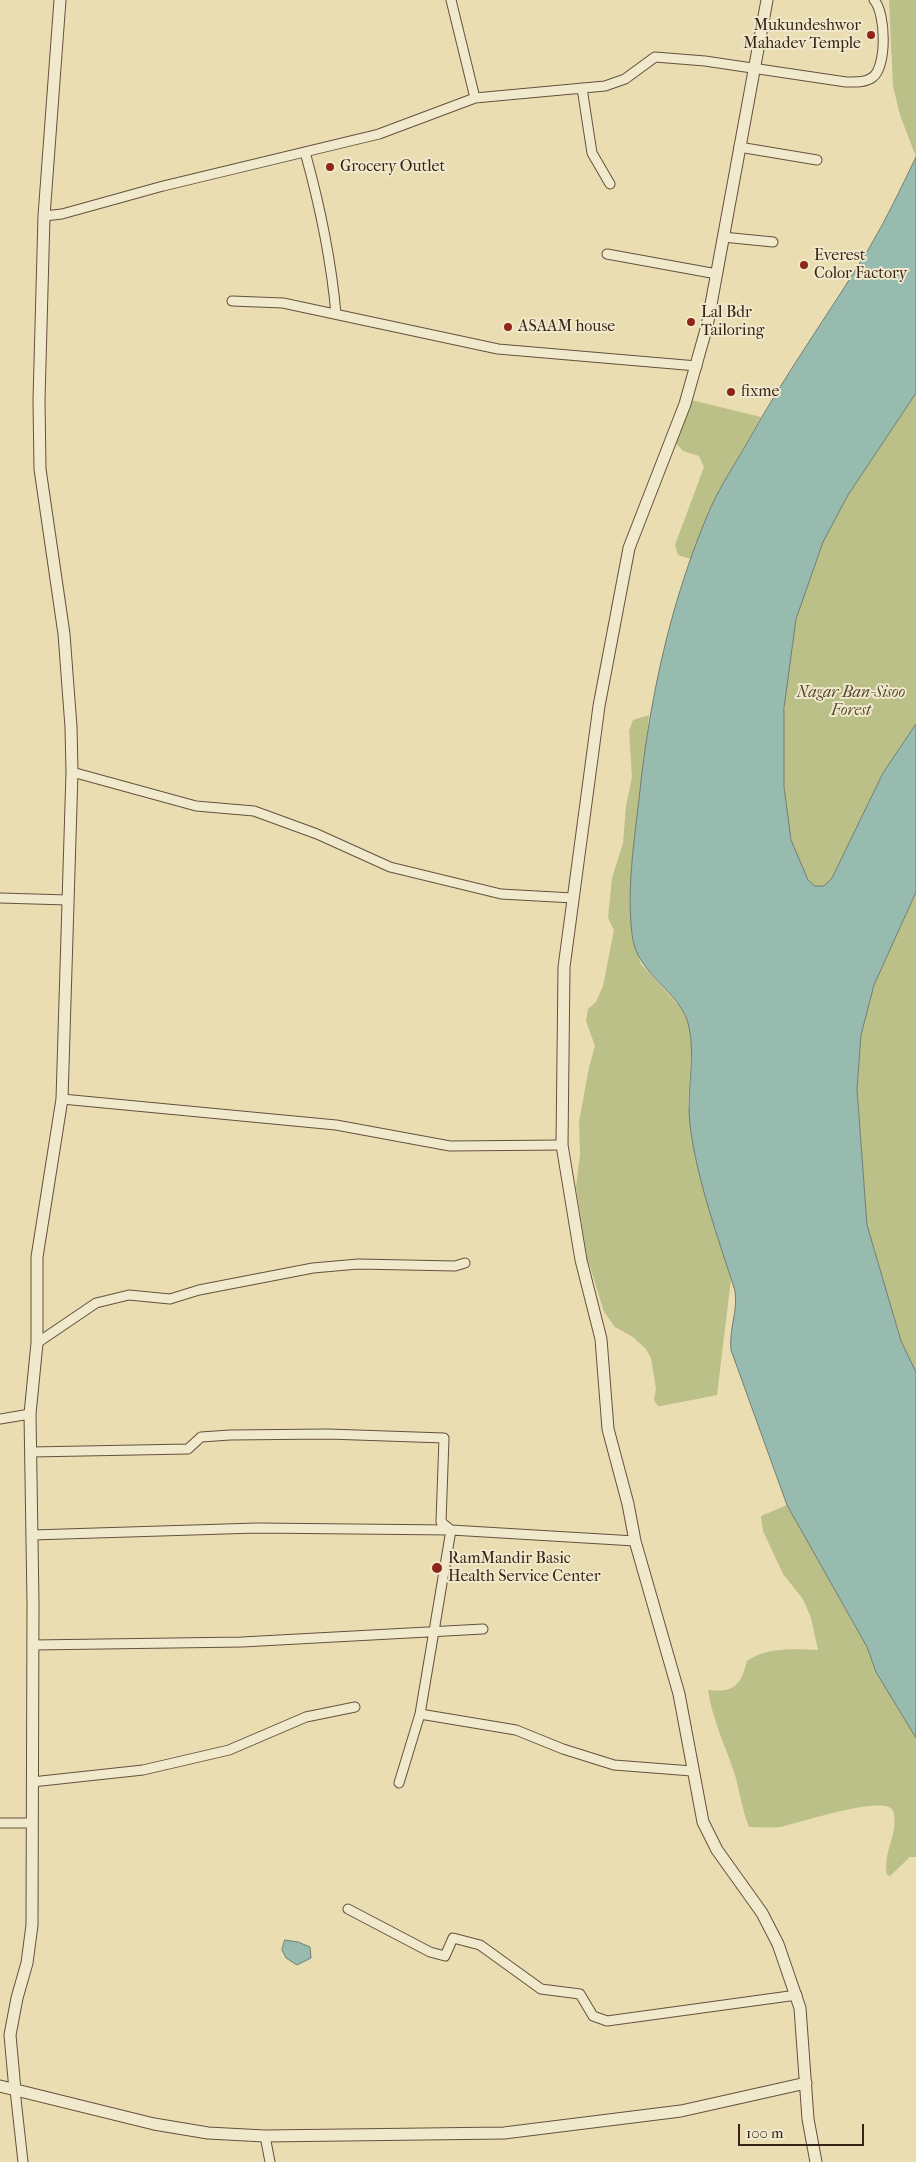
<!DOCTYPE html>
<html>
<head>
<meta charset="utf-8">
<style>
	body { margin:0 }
	#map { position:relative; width:916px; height:2162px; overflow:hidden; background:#eaddb1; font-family:"IM FELL French Canon",serif }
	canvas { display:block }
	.scale { position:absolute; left:738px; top:2124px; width:126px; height:22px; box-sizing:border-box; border:2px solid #372218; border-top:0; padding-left:6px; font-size:15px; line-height:18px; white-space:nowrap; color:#372218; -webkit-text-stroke:4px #f1e9cc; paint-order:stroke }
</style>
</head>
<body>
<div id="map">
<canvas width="916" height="2162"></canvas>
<div class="scale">100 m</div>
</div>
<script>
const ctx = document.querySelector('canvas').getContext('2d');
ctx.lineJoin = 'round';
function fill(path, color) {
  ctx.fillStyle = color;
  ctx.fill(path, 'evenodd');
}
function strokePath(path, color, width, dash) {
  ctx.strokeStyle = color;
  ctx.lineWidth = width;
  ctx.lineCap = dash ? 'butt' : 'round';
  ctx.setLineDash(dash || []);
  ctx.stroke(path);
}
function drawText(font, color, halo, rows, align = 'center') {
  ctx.font = font + ' "IM FELL French Canon",serif';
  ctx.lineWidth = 4;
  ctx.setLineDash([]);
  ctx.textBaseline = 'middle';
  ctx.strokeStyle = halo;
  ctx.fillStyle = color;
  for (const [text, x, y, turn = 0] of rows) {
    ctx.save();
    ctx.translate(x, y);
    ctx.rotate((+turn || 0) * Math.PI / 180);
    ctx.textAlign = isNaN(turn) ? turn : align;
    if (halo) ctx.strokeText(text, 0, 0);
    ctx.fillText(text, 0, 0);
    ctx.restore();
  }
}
fill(new Path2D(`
	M889,0H916V157L900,115L893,86Z
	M916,393V724L883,773L832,878L824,886H815C769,850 783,673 796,619C802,594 813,567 822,544C842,493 886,439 916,393Z
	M691,400L761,417L712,505L691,559L678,555L675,545L704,467L699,456L683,451L675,442Z
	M649,715L631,887L632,937L641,964L681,1008L688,1022L692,1040L688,1104L707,1200L731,1279L717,1395L661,1406H658L654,1400L656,1389L651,1358L646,1349L633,1337L615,1327L604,1312L587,1257L576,1187L580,1154L579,1122L589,1067L595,1046L586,1021L588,1009L596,1002L603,986L614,930L608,918L612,878L623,843L626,806L632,777L629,731L633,720Z
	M916,892V1372L901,1341L867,1225L857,1089L861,1035L874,985Z
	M787,1505L867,1647L876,1672L916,1738V1857H910L890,1876L887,1875C882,1852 900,1832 893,1811C888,1793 795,1824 780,1827C770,1828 759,1827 749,1827C742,1810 740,1792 735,1775C726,1747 712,1719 708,1690C734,1693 741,1685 747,1661C766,1647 795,1649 818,1650L811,1618L803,1599L783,1574L763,1531L761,1516Z`), '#bbbf88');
const water = new Path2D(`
	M916,157V393L848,495L823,542L796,619L784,708V787L791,840L808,880L815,886H824L832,878L883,773L916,724V892L874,985L861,1035L857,1089L867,1225L901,1341L916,1372V1738L876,1672L867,1647L787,1505L731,1350C729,1328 738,1312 735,1291C718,1237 697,1181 690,1125C686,1092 696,1058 689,1027C682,991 636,976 632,934C626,884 636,831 641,781C652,687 673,594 711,507C721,485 735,464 747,443C784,376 828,315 868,250C886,220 901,188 916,157Z
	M285,1940L298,1942L310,1947L311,1958L297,1965L286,1958L282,1950Z`);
fill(water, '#98bbaf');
strokePath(water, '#717e73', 1);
const minor = new Path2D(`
	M451,0L475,98
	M582,88L592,153L610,184
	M739,147L817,160
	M305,152C320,206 331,258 336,314
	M44,216L62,214L163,186L379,134L475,98L605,86L625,79L655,57L705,61L846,82C855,82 865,83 873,77C887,66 886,13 874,0
	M723,237L773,242
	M607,254L717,274
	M232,301L283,303L498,349L697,366
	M72,772L196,806L254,811L317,834L390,867L501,894L573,898
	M0,898L68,900
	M62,1099L336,1125L450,1146L562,1145
	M37,1343L96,1303L129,1295L170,1299L199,1290L313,1268L358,1264L455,1266L465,1263
	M0,1419L30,1414
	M31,1452L188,1449L201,1437L230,1435L328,1434L444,1438L441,1522L451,1530
	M32,1535L257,1528L451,1530
	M33,1645L242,1642L483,1629
	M420,1714L451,1530L635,1541
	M32,1782L143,1770L229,1750L306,1717L355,1707
	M399,1783L420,1714L516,1730L563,1749L614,1765L692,1771
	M0,1823H32
	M348,1909L430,1952L445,1956L453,1938L480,1945L541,1989L580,1994L593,2016L607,2021L797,1995
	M15,2090L23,2162
	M265,2136L270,2162`);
const tertiary = new Path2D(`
	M767,0L707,326L685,404L629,548L599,706L564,967L562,1145L581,1260L601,1339L608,1429L628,1504L635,1541L679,1694L703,1822L717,1850L762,1913L778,1944L800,2008L808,2119L816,2162
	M0,2086L154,2124L208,2133L265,2136L504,2133L681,2111L806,2083
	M15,2090L10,2035L17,1998L27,1963L32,1925L33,1603L30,1414L37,1343V1257L62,1099L72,772L71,727L64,634L40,469L39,400L44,216L60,0`);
strokePath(minor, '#64513e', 11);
strokePath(tertiary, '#64513e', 13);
strokePath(minor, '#f1e9cc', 9);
strokePath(tertiary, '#f1e9cc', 11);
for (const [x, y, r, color] of [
	[871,35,5,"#8f2418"],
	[330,167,5,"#8f2418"],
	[804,265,5,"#8f2418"],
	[691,322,5,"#8f2418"],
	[508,327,5,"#8f2418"],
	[731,392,5,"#8f2418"],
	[437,1568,6,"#8f2418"]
]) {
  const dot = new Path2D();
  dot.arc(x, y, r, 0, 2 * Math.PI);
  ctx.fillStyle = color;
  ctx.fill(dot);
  strokePath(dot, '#f1e9cc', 2);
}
drawText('16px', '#372218', '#f1e9cc', [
	["Mukundeshwor",861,26,"right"],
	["Mahadev Temple",861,44,"right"],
	["Grocery Outlet",340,167],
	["Everest",814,256],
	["Color Factory",814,274],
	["Lal Bdr",701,313],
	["Tailoring",701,331],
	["ASAAM house",518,327],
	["fixme",741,392],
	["RamMandir Basic",448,1559],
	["Health Service Center",448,1577]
], 'left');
drawText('italic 16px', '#584934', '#f1e9cc', [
	["Nagar Ban-Sisoo",851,693],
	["Forest",851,711]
]);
</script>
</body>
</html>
